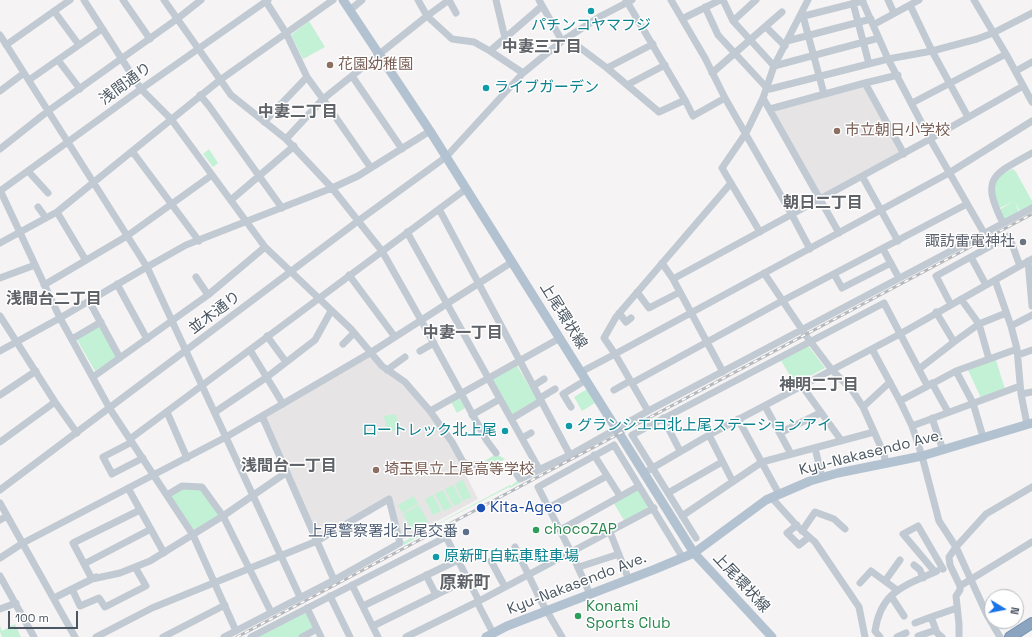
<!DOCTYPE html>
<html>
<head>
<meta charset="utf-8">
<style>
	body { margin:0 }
	#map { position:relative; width:1032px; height:637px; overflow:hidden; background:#f5f3f3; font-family:"Space Grotesk",sans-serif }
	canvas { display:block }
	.north { position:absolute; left:984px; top:589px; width:40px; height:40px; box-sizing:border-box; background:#fff; border:1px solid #b7bbc0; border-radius:50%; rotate:100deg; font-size:11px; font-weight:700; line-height:16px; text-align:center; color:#4a5661 }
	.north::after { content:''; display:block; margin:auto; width:14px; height:18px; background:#1a73e8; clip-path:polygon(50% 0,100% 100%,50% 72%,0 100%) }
	.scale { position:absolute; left:8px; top:611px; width:70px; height:18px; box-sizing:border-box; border:2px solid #4a5661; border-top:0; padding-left:5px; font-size:12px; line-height:14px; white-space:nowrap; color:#4a5661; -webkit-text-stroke:3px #fff; paint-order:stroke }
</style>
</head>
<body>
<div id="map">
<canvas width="1032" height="637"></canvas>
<div class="north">N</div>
<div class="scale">100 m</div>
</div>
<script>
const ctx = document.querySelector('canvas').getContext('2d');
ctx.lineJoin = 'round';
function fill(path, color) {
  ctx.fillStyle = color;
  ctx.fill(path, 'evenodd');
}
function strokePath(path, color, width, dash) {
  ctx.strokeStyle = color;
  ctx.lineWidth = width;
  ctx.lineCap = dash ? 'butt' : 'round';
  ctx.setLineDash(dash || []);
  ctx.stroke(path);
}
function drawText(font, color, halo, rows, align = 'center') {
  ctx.font = font + ' "Space Grotesk","Noto Sans JP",sans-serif';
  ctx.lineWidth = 3;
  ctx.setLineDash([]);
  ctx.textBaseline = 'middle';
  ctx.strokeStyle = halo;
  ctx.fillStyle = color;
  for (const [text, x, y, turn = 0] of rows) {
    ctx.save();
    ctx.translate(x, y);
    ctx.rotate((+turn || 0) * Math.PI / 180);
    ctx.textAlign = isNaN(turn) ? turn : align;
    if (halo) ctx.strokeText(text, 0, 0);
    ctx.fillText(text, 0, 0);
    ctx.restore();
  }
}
fill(new Path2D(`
	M864,86L901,152L821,195L773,111Z
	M369,356L413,393L449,442L478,499L404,539L402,537L390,495L319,537L317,536L266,419L267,417Z`), '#e6e4e5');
fill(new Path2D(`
	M309,21L325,47L303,59L291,35Z
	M209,149L218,163L213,167L203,154Z
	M1013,169L1016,172L1032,201V205L1020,211L1015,202L1019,212L1005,219L999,210L1014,201L998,209C994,200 992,182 1001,175C1004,172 1009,171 1013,169Z
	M99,324L117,357L95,371L76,338Z
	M807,344L825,368L795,384L780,359Z
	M995,357L1005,389L981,398L967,368Z
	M516,364L538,401L512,415L492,378Z
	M587,389L595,403L582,411L574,397Z
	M459,397L465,408L457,413L451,402Z
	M396,414L399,430L387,432L384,416Z
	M494,455H498L505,459L487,469L484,468L485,461Z
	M463,480L471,497L463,501L455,484Z
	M518,480L520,483L510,488L509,487L432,527L430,530L404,545L403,542L510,485L511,486Z
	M453,485L462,502L454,506L445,489Z
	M182,487L202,489L220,514L196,530L193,529L171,496Z
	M638,489L650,506L625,522L613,502Z
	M443,490L452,507L444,511L435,494Z
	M433,495L441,511L433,515L425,499Z
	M414,496L418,504L402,513L398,505Z
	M419,505L428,522L412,531L403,514Z
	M307,612L314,628L298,637H259L258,636Z
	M15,624L21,637H2L0,632V626L2,631Z`), '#c3f1d5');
const highway = new Path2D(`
	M1010,637L1032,623`);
strokePath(highway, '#7690ad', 12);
strokePath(new Path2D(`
	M84,0L141,89L171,119L265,247L351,329L382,366L405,382L430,411L452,442L463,462L468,464L478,465
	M123,0L150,39
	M164,0L231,95L286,139L332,188L382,251L421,320L487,441L496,453
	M265,0L286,33L307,77L323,99L371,168
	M418,0L427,16L452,39L474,42L490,51L523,73
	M496,0L505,38
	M539,0L562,41
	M626,0L685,100
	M671,0L705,58L725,98L792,215L810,249
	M723,0L733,21
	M756,0L733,21L774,66L879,38
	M862,0L888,59L930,139L984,233
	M888,0L894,13
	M974,0L1006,54L1032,102
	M853,3L869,64
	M910,5L932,51L968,117
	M705,7L718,35L766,87L770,89L888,59L932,51L977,39L993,33L1032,13
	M350,10L362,0
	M54,11L79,45
	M803,16L824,94
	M800,17L863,1
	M682,19L720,0
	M873,25L919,0
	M766,27L785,46
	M0,35L147,267L300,597
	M567,38L607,68L659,112L685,100L693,116L725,98
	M787,41L871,19
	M6,45L70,0
	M490,51L542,6
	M58,60L80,89
	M607,68L653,44
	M1016,71L1032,62
	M712,73L782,12
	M352,76L402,149
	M29,80L102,29
	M865,83L904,154
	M627,85L665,65
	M0,91L24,73
	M200,95L209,106L282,208
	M763,98L839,233
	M912,103L1006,54
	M770,109L865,83L898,75
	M264,122L307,77
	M286,139L323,99L427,16L449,0L456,13
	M0,149L48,111L177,19L201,0
	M132,151L199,241
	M28,171L48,193
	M862,176L898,241
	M0,190L60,318L110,409L193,535L236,631
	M0,191L141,89L268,0
	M231,200L294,146
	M38,207L46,218
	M439,209L570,455
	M57,212L85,259
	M1003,223C980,177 993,175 1032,153
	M407,232L539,469
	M760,232L722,168L746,133L763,98L774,66L808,0
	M0,243L57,212L220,80L333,0
	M883,249L899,278
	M971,257L986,285
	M1028,261L1032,306
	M662,263L673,279L723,372
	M764,273L807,337L832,370L852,390L863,407L884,454L886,464
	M834,274L842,288L891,263
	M349,275L395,337
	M196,277L208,295
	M0,278L35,265
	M673,279L930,139L1023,86
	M995,280L1011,326L1017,349L1021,394L1027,424
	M117,284L147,339
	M44,285L127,236L212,175
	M637,292L649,308L680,292
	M961,299L979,324L989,359
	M89,301L120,358
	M951,305L936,276L1009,236L1020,266
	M936,312L954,342
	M619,313L626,322L631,318
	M0,316L55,402L77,433
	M1011,326L1032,315
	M267,336L286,362
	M72,339L101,322
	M343,344L354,333
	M872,349L900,401L912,426L922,456L939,521L956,547L987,615L1000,637
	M250,350L283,404
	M0,351L60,318L147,267L186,245L332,188L358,176L430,131
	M420,351L434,343
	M1018,355L1032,350
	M919,369L954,342L979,324L1006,313
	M387,370L405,357
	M956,371L973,403L983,437
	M581,372L615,354L949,173L1032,121
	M93,377L208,295L265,247
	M632,383L782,301L967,204
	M932,383L948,412
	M533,386L544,379
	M802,386L841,440
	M614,390L630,381
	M1021,394L1032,392
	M0,395L36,371
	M540,398L555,389
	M900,401L956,371L1017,349
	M765,406L791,454
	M571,407L563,394L586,380
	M863,407L890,382
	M430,411L560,338
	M648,411L615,354L604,338L616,317L731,183
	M167,412L187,458
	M215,412L267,377L315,340L331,311
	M472,415L500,399
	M262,416L334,580
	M663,418L680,451
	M932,418L943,450
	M511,419L541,401
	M738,419L779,494
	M912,426L1020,386
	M780,433L820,413
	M709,435L733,482
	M522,438L531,433
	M130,439L466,189
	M0,442L55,402
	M132,442L103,457L112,474L143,458
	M815,448L822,477
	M594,455L620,496
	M514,470L520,479L570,455L648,411L1032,208
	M649,470L709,435L900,334L1032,259
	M128,488L164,553
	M0,490L358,221L446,157L523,73L562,41L601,16L632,0
	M668,493L722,462
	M167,495L182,486L202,487L223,516L271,612
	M771,497L798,527L815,542L859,607L865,637
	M0,503L75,637
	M548,508L607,476
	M682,516L762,462L874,432
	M0,520L7,516
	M797,525L787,533L799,545L809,537
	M560,530L639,486
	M802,531L815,512L834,519L845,529
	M610,532L629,580
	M696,538L632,435L884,303L927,385
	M515,547L541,601L562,637
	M0,558L23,543L226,437L370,353L512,262
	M491,561L505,587
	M84,564L151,529
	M914,565L920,570L923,578
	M579,567L619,554
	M935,572L903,534L918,526L943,569
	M426,575L436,595
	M0,576L34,637
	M92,579L120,573L150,561L223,516L287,472
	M92,579L73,543L140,510
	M885,581L900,560
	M860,583L871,571L897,590
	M352,585L378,637
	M960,586L950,565L949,557L956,547L986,514L1032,487
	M72,589L80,606L99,598L105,607L146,586L135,567
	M590,594L571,552L538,487L614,445L683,558
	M330,596L350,637
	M891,596L904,616
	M54,598L96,577
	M477,602L493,633
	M363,606L458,560
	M307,608L321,637
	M0,609L16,603
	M915,623L931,617
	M373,626L468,579
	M918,636L936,630
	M96,637L152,608L317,541L389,499L400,543L334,580L224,637
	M163,637L225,605
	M251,637L446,537L479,601
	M302,637L317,629
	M406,637L479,601L654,508
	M880,637L875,631C881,591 904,586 937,571
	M897,637L906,633
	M942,637L937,633L931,617L957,608
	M959,637V624L956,596L960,590V586L1032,542`), '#c1cad2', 7);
strokePath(new Path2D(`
	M343,0L430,131L694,553L772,637
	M486,637L507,626L653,570L694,553L766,500L810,481L838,473L922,456L1032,423`), '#b3c2d1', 9);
strokePath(highway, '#8ba5c1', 10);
const rail = new Path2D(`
	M237,637L1032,214`);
strokePath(rail, '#b5b8bd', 3);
strokePath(rail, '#fff', 1.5, [4.5]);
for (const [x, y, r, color] of [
	[591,11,4,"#0f9aa8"],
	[330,65,4,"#8d6e63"],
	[486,88,4,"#0f9aa8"],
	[837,131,4,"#8d6e63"],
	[1023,242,4,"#6b7280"],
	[569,426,4,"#0f9aa8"],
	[505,431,4,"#0f9aa8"],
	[376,470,4,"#8d6e63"],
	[481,508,5,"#1a4fb4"],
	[536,530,4,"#2e9e5b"],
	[466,532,4,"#5c6f8a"],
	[436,557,4,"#0f9aa8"],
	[578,616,4,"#2e9e5b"]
]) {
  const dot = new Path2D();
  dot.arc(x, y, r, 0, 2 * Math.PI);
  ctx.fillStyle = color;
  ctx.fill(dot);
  strokePath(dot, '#fff', 1.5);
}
drawText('15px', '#0d838f', '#fff', [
	["パチンコヤマフジ",591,26,"center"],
	["ライブガーデン",494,88],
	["グランシエロ北上尾ステーションアイ",577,426],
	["ロートレック北上尾",497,431,"right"],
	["原新町自転車駐車場",444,557]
], 'left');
drawText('15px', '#785e54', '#fff', [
	["花園幼稚園",338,65],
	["市立朝日小学校",845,131],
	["埼玉県立上尾高等学校",384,470]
], 'left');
drawText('15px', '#4a5661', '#fff', [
	["浅間通り",126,84,-36],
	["並木通り",215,313,-37],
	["上尾環状線",563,316,58],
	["Kyu-Nakasendo Ave.",871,453,-14],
	["上尾環状線",741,583,47],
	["Kyu-Nakasendo Ave.",577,584,-21]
]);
drawText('15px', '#5b616d', '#fff', [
	["諏訪雷電神社",1015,242]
], 'right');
drawText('15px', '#164399', '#fff', [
	["Kita-Ageo",490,508]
], 'left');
drawText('15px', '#27864d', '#fff', [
	["chocoZAP",544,530],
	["Konami",586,607],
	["Sports Club",586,624]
], 'left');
drawText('15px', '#4e5e75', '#fff', [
	["上尾警察署北上尾交番",458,532]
], 'right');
drawText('bold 16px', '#5f6368', '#fff', [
	["中妻三丁目",542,48],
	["中妻二丁目",298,113],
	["朝日二丁目",823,204],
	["浅間台二丁目",54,300],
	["中妻一丁目",463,334],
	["神明二丁目",819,386],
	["浅間台一丁目",289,467]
]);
drawText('bold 17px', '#5f6368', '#fff', [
	["原新町",465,583]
]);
</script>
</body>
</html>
